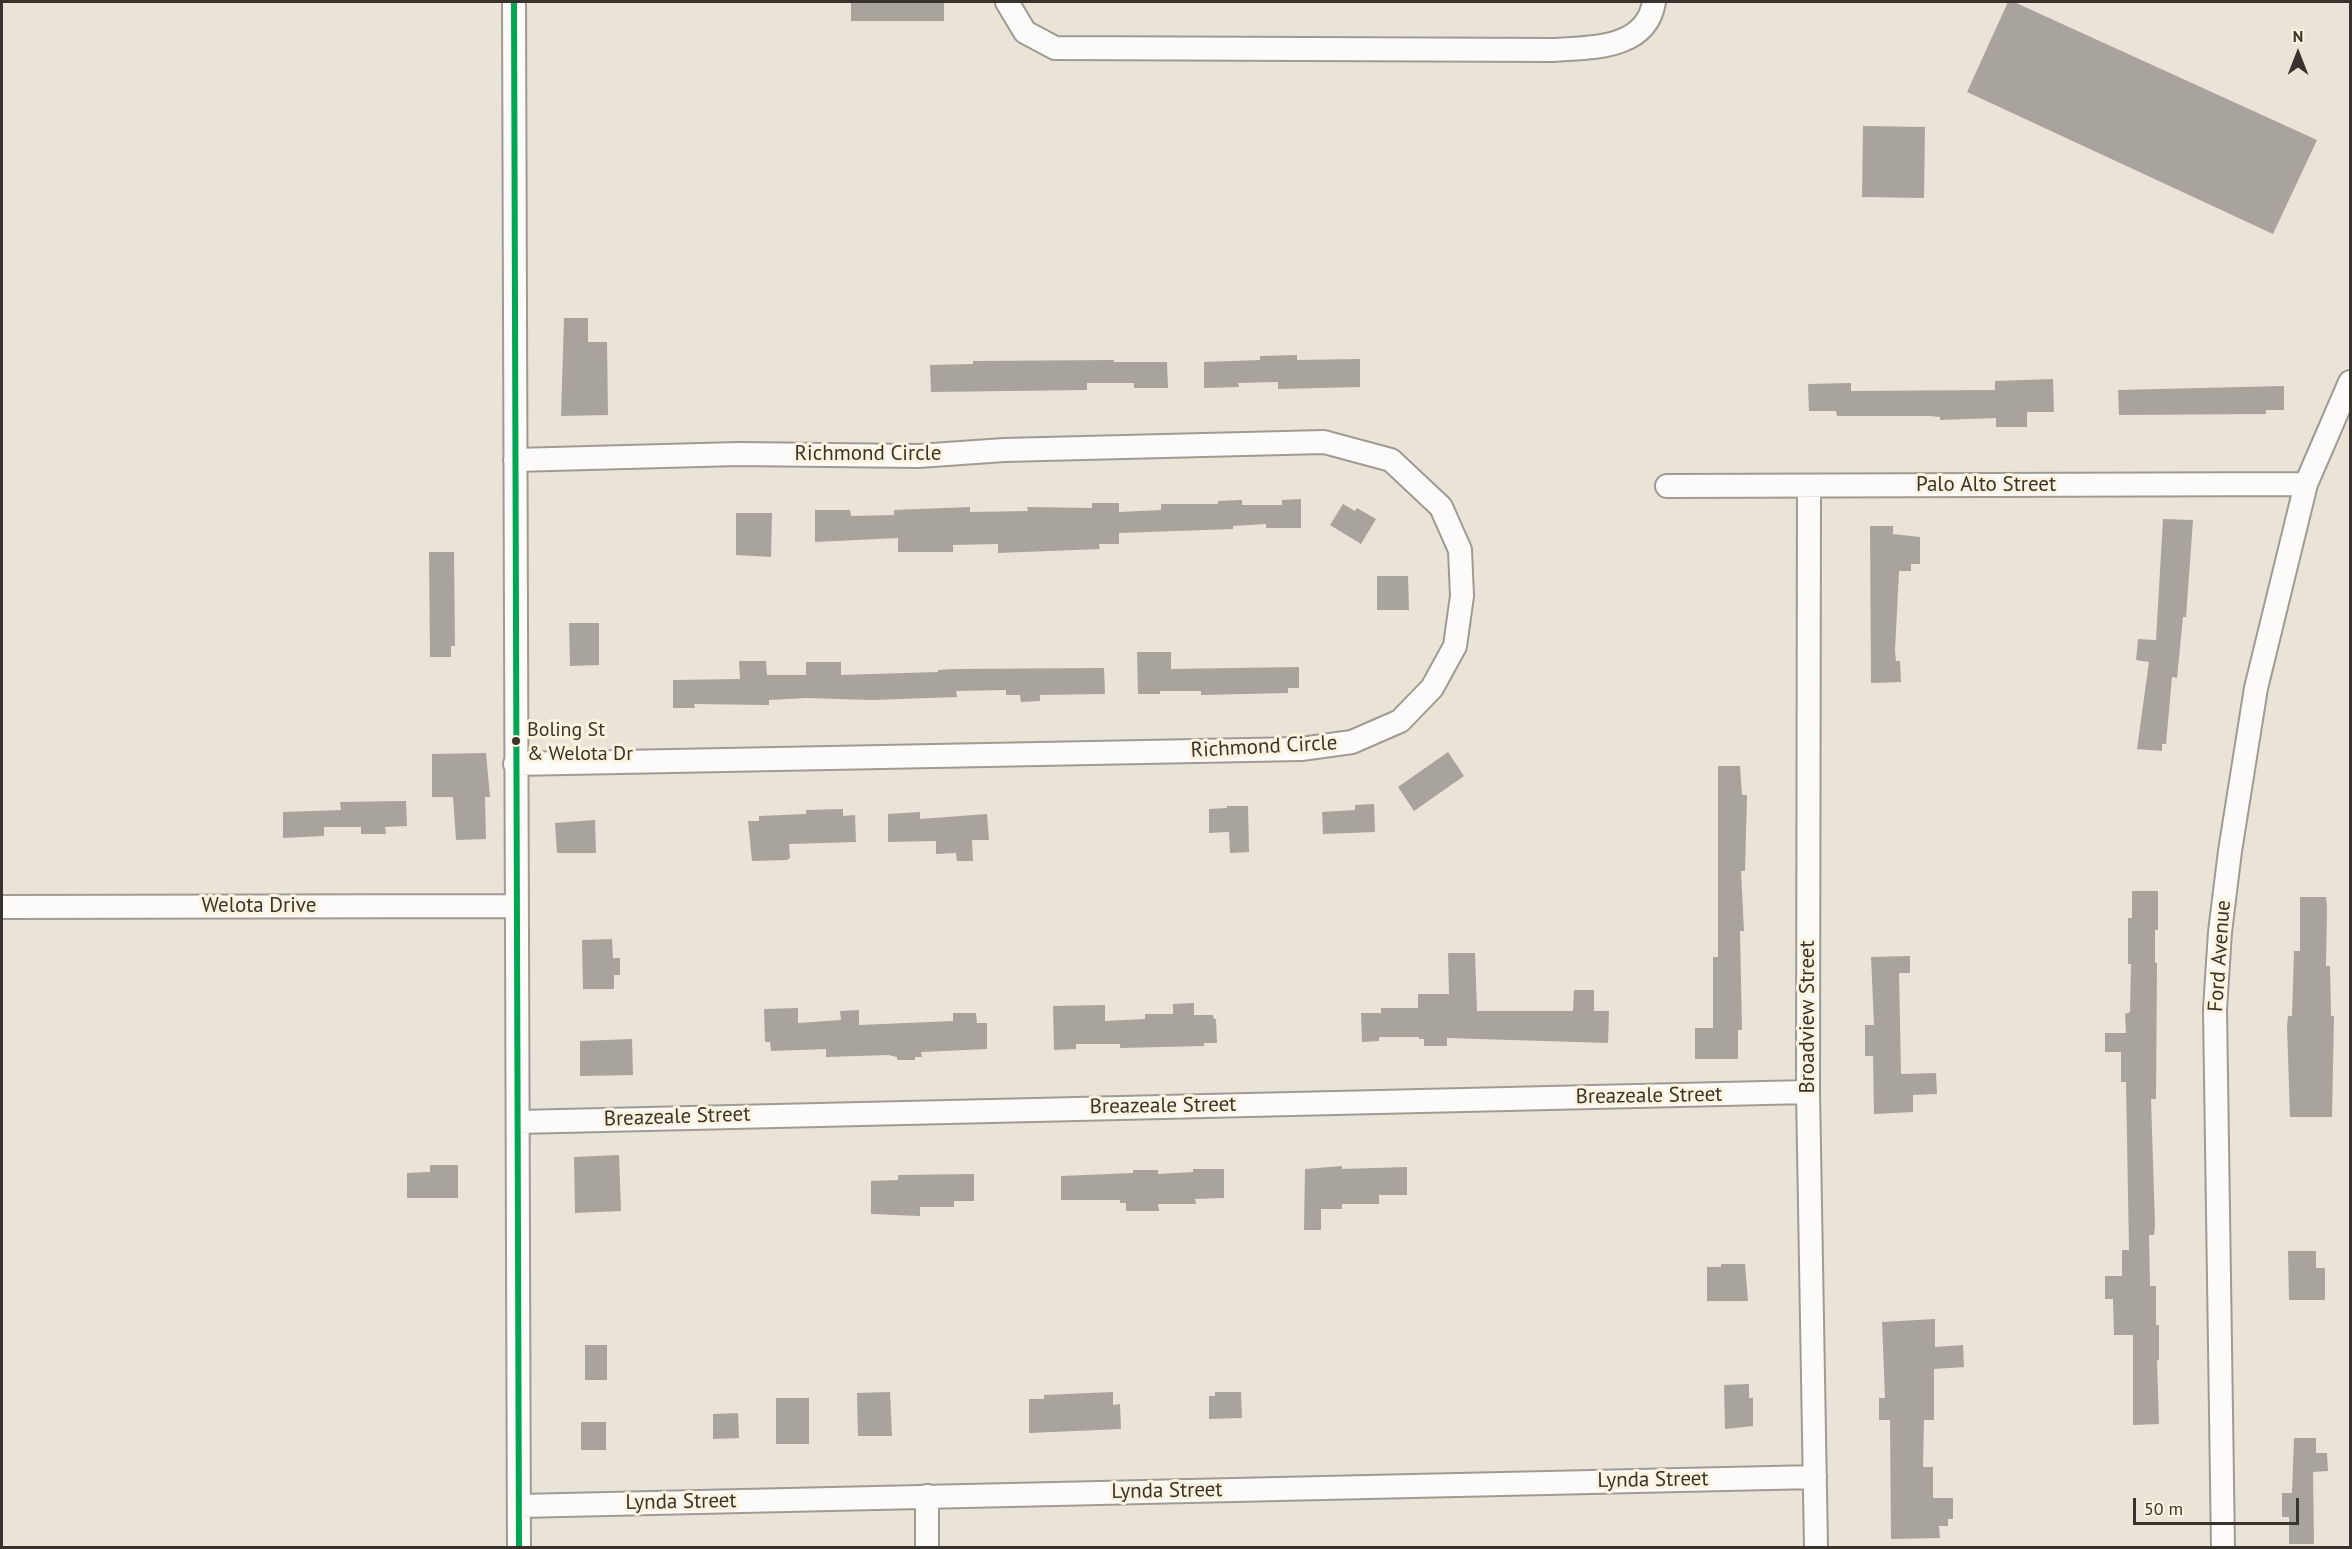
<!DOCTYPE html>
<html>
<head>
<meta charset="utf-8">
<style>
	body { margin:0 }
	#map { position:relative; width:2352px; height:1549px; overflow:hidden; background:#e9e3d8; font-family:"PT Sans",sans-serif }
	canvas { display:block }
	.frame { position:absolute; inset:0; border:3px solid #38342d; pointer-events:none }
	.north { position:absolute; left:2268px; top:24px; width:60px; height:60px; -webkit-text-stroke:4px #fcf3df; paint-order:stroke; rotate:0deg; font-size:16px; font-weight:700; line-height:24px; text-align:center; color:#38342d }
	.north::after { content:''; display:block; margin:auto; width:21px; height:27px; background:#38342d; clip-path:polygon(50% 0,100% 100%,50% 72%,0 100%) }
	.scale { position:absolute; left:2133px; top:1498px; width:166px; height:27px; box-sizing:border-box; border:3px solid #38342d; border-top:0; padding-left:8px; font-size:18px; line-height:21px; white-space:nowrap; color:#38342d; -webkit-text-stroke:4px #fcf3df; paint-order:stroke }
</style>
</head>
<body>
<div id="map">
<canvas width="2352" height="1549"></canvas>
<div class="frame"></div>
<div class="north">N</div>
<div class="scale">50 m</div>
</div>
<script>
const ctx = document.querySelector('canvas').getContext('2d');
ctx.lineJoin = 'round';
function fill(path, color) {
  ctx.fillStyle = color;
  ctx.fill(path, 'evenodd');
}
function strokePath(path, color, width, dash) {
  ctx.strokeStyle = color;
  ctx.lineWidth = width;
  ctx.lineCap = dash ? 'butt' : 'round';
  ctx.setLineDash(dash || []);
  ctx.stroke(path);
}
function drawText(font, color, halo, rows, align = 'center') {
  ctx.font = font + ' "PT Sans",sans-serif';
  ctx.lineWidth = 6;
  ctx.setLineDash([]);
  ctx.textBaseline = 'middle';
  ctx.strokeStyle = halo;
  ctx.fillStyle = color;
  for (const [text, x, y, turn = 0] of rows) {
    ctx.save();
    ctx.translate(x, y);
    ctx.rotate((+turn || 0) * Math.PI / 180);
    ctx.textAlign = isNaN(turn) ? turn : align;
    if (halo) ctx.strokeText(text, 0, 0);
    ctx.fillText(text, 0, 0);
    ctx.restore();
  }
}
fill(new Path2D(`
	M851,2H944V21H851Z
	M2008,2H2014L2317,140L2273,234L1967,92Z
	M1863,126L1925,127L1924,198L1862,197Z
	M564,318H588V342H607L608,415L561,416Z
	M1297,355V360L1360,359V387L1278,389V382L1238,383L1239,387L1204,388V362L1260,360V356Z
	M1114,360V362H1167L1168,388H1134V383H1087V390L931,392L930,365L973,364V361Z
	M2053,379L2054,412H2027V427H1996V418L1940,420V417L1930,416H1837L1836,411H1809L1808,384L1851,383V391L1995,390V381Z
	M2284,386V410H2266V414L2119,415L2118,390Z
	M1301,499V528H1266V524L1233,526V529L1119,533V544H1099L1100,549L998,553V544L953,545V552H898V538L815,542V510H850L851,516L894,515V510L970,507V512L1028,511L1027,507L1092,508V503H1119V512L1161,510V504H1218V501L1242,500V505H1282V500Z
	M1343,504L1355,511L1357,508L1376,519L1361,544L1330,525Z
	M736,513H772L771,557L736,555Z
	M2163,519L2193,520L2186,617H2183L2177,678L2172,677L2166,744H2162V751L2137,749L2149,662L2136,660L2138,639L2156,640Z
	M1870,526H1893V534L1920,537V564H1911V571H1899L1895,651L1896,661H1900L1901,682L1871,683Z
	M429,552H454L455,646H451V657H430Z
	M1377,576H1408L1409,610H1377Z
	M569,623H599V665L570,666Z
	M1137,652H1171V669L1299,667V688H1288V693L1201,695V691H1160V694H1138Z
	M739,661H766L767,675H806V662H841V675L938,672V670L956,669L1104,668L1105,694L1040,695V701L1021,702L1020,695H1006V690L956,691L957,697L872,700L806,698L769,700V705L694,704L695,708H673V680L740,679Z
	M1448,752L1464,776L1414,811L1398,787Z
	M486,753L490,797H485L486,839L456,840L453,797H432V754Z
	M1718,766H1740L1742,795H1747L1745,871H1741L1744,931H1740L1742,1030H1738V1059H1695V1028H1713V957H1718Z
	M406,801L407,826L385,827L386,834H361V827H324V836L283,838V812L341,810L340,802Z
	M1374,804L1375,832L1323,834L1322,812L1355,810V805Z
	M1227,806H1248L1249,852L1230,853L1229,832L1209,833V809L1227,808Z
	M843,809V816L855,815L856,842L789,844L790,858L787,860L752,861L748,821H759V816L806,814V810Z
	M920,812V819L987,814L989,840H972L973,861H957L956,853L936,854V841L888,842V814Z
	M595,820L596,853H557L555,823Z
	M2132,891H2158V930H2155V963H2157L2156,1099H2151L2155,1226L2154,1235H2149L2150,1286H2156V1325H2159V1360H2157L2159,1424L2133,1425V1335H2114L2113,1299H2105V1276H2122V1250H2129L2126,1082H2121V1052H2105V1033H2126L2125,1014L2130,1012L2131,964H2128V918H2132Z
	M2300,897H2326L2327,906L2326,966H2330L2331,1016H2334L2332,1117H2290L2287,1026L2288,1016H2292L2294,951H2300Z
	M612,939L613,958H620V975H614V989H583L582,940Z
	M1448,953H1475L1477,1011H1573L1574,990H1594V1011H1609L1608,1043L1447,1038V1046H1424V1039H1419V1037H1379V1041L1362,1042L1361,1013H1381V1008H1418V994H1449Z
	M1910,956V973H1899L1901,1074L1936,1073L1937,1094L1913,1095V1112L1874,1114L1873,1056H1865V1025H1874L1871,957Z
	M1194,1003V1015H1213L1214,1019H1216L1217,1043H1204V1046L1120,1048V1044H1076V1049L1054,1050L1053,1006L1105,1005V1021L1145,1019V1014H1173V1004Z
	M798,1008V1023L841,1020L840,1011L859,1010V1025L953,1021V1013H976L977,1023H987V1049L921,1052L922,1057H915V1060H897V1057L888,1055L826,1057V1049L771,1051L770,1042H765L764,1009Z
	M632,1039L633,1075L580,1076V1041Z
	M619,1155L621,1211L575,1213L574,1157Z
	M430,1165H458V1198H407V1173L430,1172Z
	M1342,1166V1169L1407,1167V1195H1379V1204H1342V1209H1321V1230H1304L1305,1169Z
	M1193,1169H1224V1198L1195,1199L1196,1204H1158L1159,1211H1126V1203H1120V1200H1061V1176L1133,1173V1170H1158V1174L1193,1172Z
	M974,1174V1201H954V1207H920V1216L871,1214V1181L898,1180V1175Z
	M2288,1251H2316V1268H2325V1300H2289Z
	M1721,1264H1745L1748,1301H1707V1267H1721Z
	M1935,1319V1347L1963,1345L1964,1367L1934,1369V1420H1924L1923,1467H1933V1498H1953V1519H1948V1526H1939L1940,1538L1891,1539L1890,1420H1879V1398H1885L1882,1322Z
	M585,1345H607V1380H585Z
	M1749,1384V1398H1753V1426L1725,1429L1724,1385Z
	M890,1392L892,1436H858L857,1393Z
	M1113,1392V1405L1120,1404L1121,1429L1029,1433V1399H1044V1395Z
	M1215,1392H1241L1242,1418L1209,1419V1396H1215Z
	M776,1398H809V1444H776Z
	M738,1413L739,1438L713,1439V1414Z
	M581,1422H606V1450H581Z
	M2294,1438H2316V1453H2327L2328,1471L2313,1472L2314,1544H2289V1517H2282V1493H2292Z`), '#a8a49c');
const minor = new Path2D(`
	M514,2L519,1548
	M1007,2L1025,32L1055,48L1554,50C1591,47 1646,50 1654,2
	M515,460L738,454L918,456L1004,450L1324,442L1391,460L1441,507L1460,550L1462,596L1455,646L1432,688L1400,721L1352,742L1301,749L515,764
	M1667,486L2306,484
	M1809,486L1808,1092L1816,1548
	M2,907L516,906
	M518,1122L1808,1092
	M927,1496V1548
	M519,1506L1815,1477
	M2223,1548L2215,1009L2220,932L2230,851L2256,688L2306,484L2350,382`);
strokePath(minor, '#9f9b93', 26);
strokePath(minor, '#fcfbf9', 22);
strokePath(new Path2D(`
	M514,2L519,1548`), '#00a651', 6);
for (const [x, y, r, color] of [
	[516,741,5,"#38342d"]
]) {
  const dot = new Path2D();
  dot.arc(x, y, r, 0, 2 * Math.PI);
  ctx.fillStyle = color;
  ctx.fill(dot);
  strokePath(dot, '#fcf3df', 2);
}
drawText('20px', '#38342d', '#fcf3df', [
	["Boling St",527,730],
	["& Welota Dr",527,754]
], 'left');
drawText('21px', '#38342d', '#fcf3df', [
	["Richmond Circle",868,454],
	["Palo Alto Street",1986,485],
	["Richmond Circle",1264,747,-3],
	["Welota Drive",259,906],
	["Ford Avenue",2220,956,-86],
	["Broadview Street",1808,1017,-90],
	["Breazeale Street",1649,1096,-1],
	["Breazeale Street",1163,1106,-1],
	["Breazeale Street",677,1117,-2],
	["Lynda Street",1653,1480,-1],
	["Lynda Street",1167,1491,-1],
	["Lynda Street",681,1502,-1]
]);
</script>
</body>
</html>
